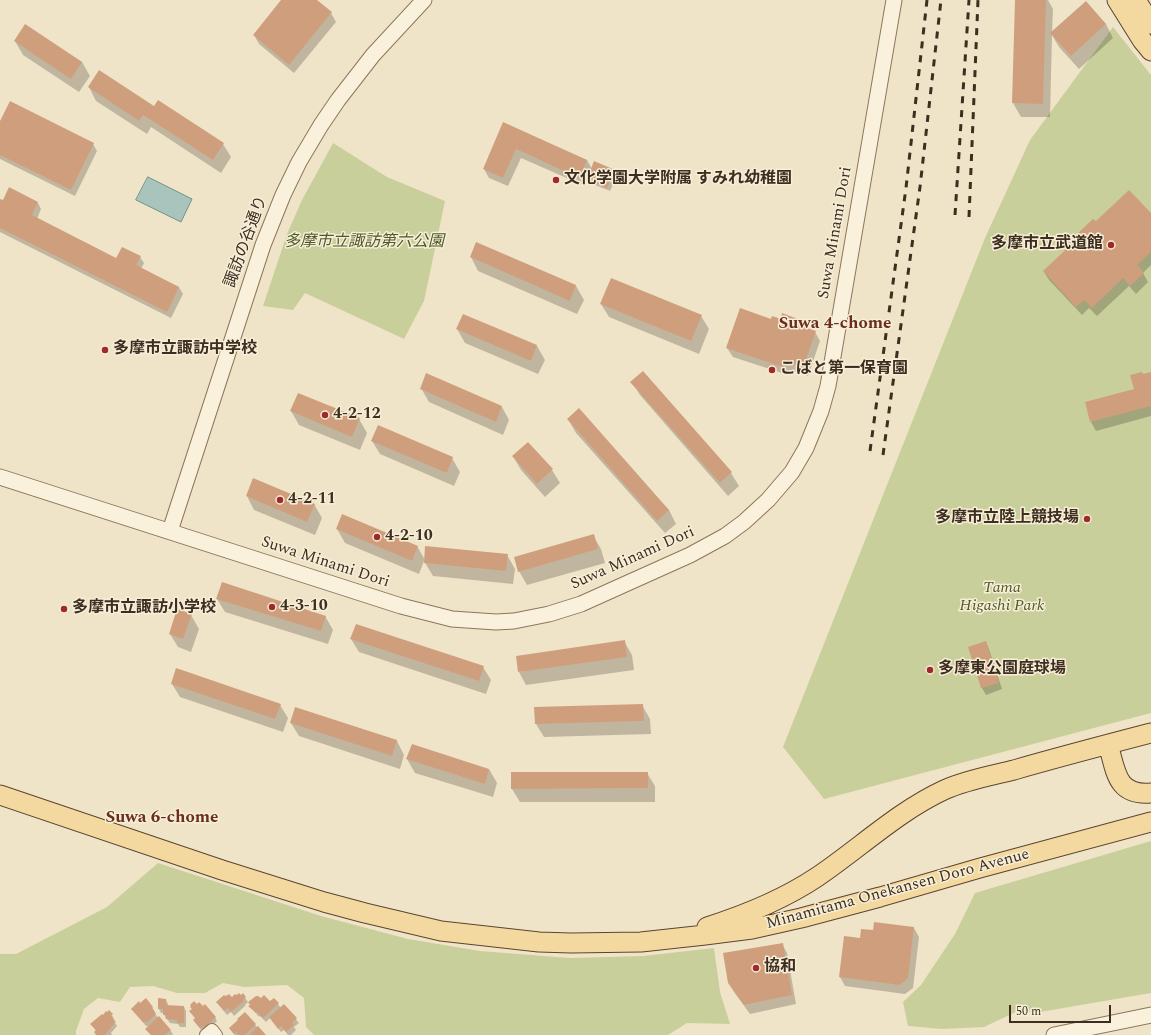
<!DOCTYPE html>
<html>
<head>
<meta charset="utf-8">
<style>
	body { margin:0 }
	#map { position:relative; width:1151px; height:1035px; overflow:hidden; background:#f0e4c8; font-family:Spectral,serif }
	canvas { display:block }
	.scale { position:absolute; left:1009px; top:1005px; width:102px; height:18px; box-sizing:border-box; border:2px solid #3d2e20; border-top:0; padding-left:5px; font-size:12px; line-height:14px; white-space:nowrap; color:#3d2e20; -webkit-text-stroke:3px #f7eed8; paint-order:stroke }
</style>
</head>
<body>
<div id="map">
<canvas width="1151" height="1035"></canvas>
<div class="scale">50 m</div>
</div>
<script>
const ctx = document.querySelector('canvas').getContext('2d');
ctx.lineJoin = 'round';
function fill(path, color) {
  ctx.fillStyle = color;
  ctx.fill(path, 'evenodd');
}
function strokePath(path, color, width, dash) {
  ctx.strokeStyle = color;
  ctx.lineWidth = width;
  ctx.lineCap = dash ? 'butt' : 'round';
  ctx.setLineDash(dash || []);
  ctx.stroke(path);
}
function drawText(font, color, halo, rows, align = 'center') {
  ctx.font = font + ' Spectral,"Noto Sans JP",serif';
  ctx.lineWidth = 3;
  ctx.setLineDash([]);
  ctx.textBaseline = 'middle';
  ctx.strokeStyle = halo;
  ctx.fillStyle = color;
  for (const [text, x, y, turn = 0] of rows) {
    ctx.save();
    ctx.translate(x, y);
    ctx.rotate((+turn || 0) * Math.PI / 180);
    ctx.textAlign = isNaN(turn) ? turn : align;
    if (halo) ctx.strokeText(text, 0, 0);
    ctx.fillText(text, 0, 0);
    ctx.restore();
  }
}
fill(new Path2D(`
	M1113,27L1151,75V713L824,799L783,747L985,238L1030,140Z
	M333,143L387,177L445,201L424,301L404,339L305,293L293,310L263,306L287,234L302,200Z
	M1151,841V993L1040,1012L1018,1011L984,1027L941,1029L908,1026L903,1002L921,985L955,934L975,893Z
	M158,863L321,916L408,939L480,951L570,958L643,956L714,948L720,992L730,1024L687,1023L668,1035H314L306,1027L304,998L287,985L244,987L223,983L205,993H177L153,986L130,987L120,1002L98,998L84,1009L76,1031V1035H0V954H16L107,907Z`), '#c9cf9b');
const water = new Path2D(`
	M148,177L192,199L181,222L136,200Z`);
fill(water, '#a9c4bc');
strokePath(water, '#6f938a', 1);
fill(new Path2D(`
	M282,0H315L331,13L336,22L294,73L259,44L254,35Z
	M1016,0H1048L1053,9L1052,33L1106,24L1113,38L1079,69L1059,47L1052,35L1050,117H1021L1013,103Z
	M26,25L82,62L90,76L79,92L23,55L15,41Z
	M89,87L155,108L223,144L231,157L221,173L151,127L147,134L96,101Z
	M0,123L93,144L97,151L75,196L0,159Z
	M504,124L587,160L592,169L614,170L617,175L610,191L590,183L588,179L585,186L521,158L508,186L489,178L484,169Z
	M0,200L38,203L41,209L37,219L117,260L140,257L144,263L141,269L179,287L183,294L171,318L0,232Z
	M1151,214V265L1143,273L1148,282L1136,294L1129,286L1097,316L1089,308L1082,315L1049,280L1044,272L1096,223Z
	M477,243L576,286L584,300L577,314L478,271L471,257Z
	M601,304L701,316L709,329L699,354L609,317Z
	M463,315L537,346L545,360L538,374L465,343L457,329Z
	M797,319L802,328L815,332L820,341L808,376L790,370L788,375L733,357L727,348L772,320Z
	M643,372L731,473L739,486L728,496L640,395L632,382Z
	M1151,373V416L1096,431L1091,422L1135,390Z
	M421,388L502,407L509,420L503,435L429,402Z
	M291,411L359,419L367,433L360,450L299,425Z
	M568,419L669,510L676,524L665,533L576,433Z
	M372,441L452,458L460,472L454,486L380,454Z
	M513,456L552,470L560,483L545,497L521,470Z
	M247,496L314,504L322,518L315,535L254,510Z
	M337,529L417,546L425,560L507,555L515,569L513,584L433,576L424,561L419,574L345,543Z
	M593,535L601,549L605,563L527,585L519,571Z
	M217,599L325,616L333,630L328,644L225,612Z
	M191,615L199,629L191,652L178,647L170,634Z
	M351,639L483,667L491,680L486,694L359,652Z
	M624,641L632,655L634,670L526,685L519,672Z
	M986,642L989,649L1002,689L986,695L982,688L969,648Z
	M172,684L280,705L288,718L283,732L180,697Z
	M642,705L650,719L651,734L544,737L536,724Z
	M296,709L397,741L404,755L400,769L299,736L291,723Z
	M407,759L489,769L497,783L493,797L415,773Z
	M647,773L655,786V802H520L512,789Z
	M914,928L919,937L913,988L905,994L845,986L840,977L861,939L874,931Z
	M782,944L787,953L796,1004L750,1014L734,992L729,983Z
	M243,995L248,1002L245,1005V1006L234,1016L231,1012L227,1015L220,1006L241,997Z
	M274,999L281,1008L284,1005L299,1023L294,1027L296,1030L291,1035H288L284,1030L281,1032L270,1018L266,1022L260,1016L259,1017L250,1006L270,1003Z
	M166,1000L168,1004V1006L184,1007L186,1011V1027H180L178,1024L170,1023L167,1019H166L164,1013H161L159,1009Z
	M152,1007L155,1012H154L158,1018L170,1030L173,1034L172,1035H151L146,1029L149,1026H146L135,1013L132,1009Z
	M190,1011L215,1017L217,1021L207,1031L203,1032L197,1025L194,1021L196,1019Z
	M245,1013L258,1028L265,1035H235L233,1033L230,1029Z
	M112,1015L114,1019L113,1020L117,1026L111,1033L112,1035H96V1031L92,1025Z`), '#0003');
fill(new Path2D(`
	M281,0H317L332,12L289,65L253,35Z
	M1015,0H1046L1043,104L1012,103Z
	M1086,1L1106,24L1071,56L1050,33Z
	M25,24L82,62L71,79L14,41Z
	M99,70L154,106L158,100L224,143L213,160L143,115L139,121L88,87Z
	M10,101L94,143L71,190L0,155V121Z
	M503,122L587,160L579,178L516,149L503,178L483,169Z
	M594,161L615,170L607,188L587,179Z
	M9,187L38,202L32,215L116,258L122,247L141,256L136,265L179,287L167,312L0,228V199L3,200Z
	M1129,190L1151,213V252L1137,265L1144,273L1130,286L1123,278L1092,308L1084,300L1076,307L1043,271L1078,238L1076,235L1093,219L1096,221Z
	M476,242L576,285L570,301L470,257Z
	M611,278L702,315L691,341L600,304Z
	M740,308L771,319L772,316L781,319L782,313L798,319L796,324L816,331L803,368L785,362L783,367L726,348Z
	M463,314L537,345L531,361L456,329Z
	M643,371L732,472L720,483L630,382Z
	M1142,372L1143,374L1151,372V406L1090,422L1085,402L1134,389L1130,375Z
	M426,373L502,406L496,422L420,389Z
	M298,393L360,418L352,437L290,411Z
	M579,408L669,510L657,521L567,419Z
	M378,425L453,457L447,473L371,441Z
	M528,442L553,469L537,484L512,456Z
	M253,478L315,504L307,522L246,496Z
	M342,514L418,546L412,561L336,529Z
	M594,534L598,549L518,572L514,557Z
	M425,546L508,554L506,571L424,563Z
	M222,582L326,616L321,631L216,599Z
	M177,609L192,614L183,639L169,634Z
	M356,624L484,666L479,681L350,639Z
	M625,640L627,657L518,672L516,656Z
	M986,641L999,683L981,688L968,647Z
	M176,668L281,704L275,719L171,684Z
	M643,704L644,721L535,724L534,707Z
	M295,707L397,740L392,756L290,723Z
	M412,744L489,769L485,784L406,759Z
	M511,772H648V788L511,789Z
	M874,922L914,927L908,978L900,985L839,977L844,936L860,938L861,929L873,930Z
	M783,943L792,995L744,1005L728,983L723,953Z
	M239,993L241,995L243,993L246,997L243,1000L244,1001L231,1012L228,1008L224,1011L216,1002L224,995L226,996L229,994L232,997L235,994L237,995Z
	M264,995L270,1001L274,998L279,1003L263,1018L257,1012L256,1013L248,1006L250,1005L248,1002L256,996H258L261,998Z
	M146,998L153,1007L152,1008L156,1014L148,1022H143L131,1009L139,1001L140,1003Z
	M158,998L166,999V1005L184,1006V1023H177V1020L166,1019V1015H163V1009H158Z
	M194,1001L197,1004L199,1002L203,1006L205,1004L216,1017L204,1028L203,1026L200,1028L193,1020L195,1018L189,1011L192,1009L190,1007L191,1006L190,1005Z
	M284,1004L297,1018L292,1023L294,1025L286,1032L281,1026L278,1029L269,1017Z
	M109,1010L113,1014L111,1016L116,1022L114,1023V1024L105,1035H96L94,1032L96,1030L90,1024L102,1014L103,1015L106,1011L107,1012Z
	M245,1012L256,1024L245,1035H238L236,1032L234,1034L229,1028L238,1020L237,1019Z
	M159,1016L171,1030L165,1035H151L145,1029Z
	M258,1026L266,1035H249Z`), '#cf9f7d');
const minor = new Path2D(`
	M206,1035L212,1030L216,1035`);
const tertiary = new Path2D(`
	M0,477L401,606L452,619L496,622L514,621L549,614L581,604L690,555L725,536L744,522L768,500L792,472L806,448L821,411L828,386L894,0
	M170,531L263,245L283,195L299,162L321,125L338,100L373,55L424,0
	M1054,1035L1151,1015`);
const primary = new Path2D(`
	M1117,0L1142,40L1151,51
	M1136,0L1151,24
	M1108,744C1116,771 1116,796 1151,793
	M0,795L222,870L324,902L365,913L441,931L539,942L571,943L641,942L705,935L752,929L801,918L880,897L980,868L1151,822
	M707,927C745,915 784,899 817,877C860,848 897,812 944,790C966,780 990,776 1014,770C1059,757 1105,745 1151,733`);
strokePath(minor, '#8d765c', 14);
strokePath(tertiary, '#8d765c', 17);
strokePath(primary, '#5b4430', 21);
strokePath(minor, '#faf1dc', 12);
strokePath(tertiary, '#faf1dc', 15);
strokePath(primary, '#f3d9a0', 19);
strokePath(new Path2D(`
	M955,215L969,0
	M969,217L978,0
	M870,451L906,188L927,0
	M883,455L920,187L941,0`), '#3d2e20', 3, [7, 7]);
for (const [x, y, r, color] of [
	[556,180,4,"#9e2a2b"],
	[1111,245,4,"#9e2a2b"],
	[105,350,4,"#9e2a2b"],
	[772,370,4,"#9e2a2b"],
	[325,415,4,"#9e2a2b"],
	[280,500,4,"#9e2a2b"],
	[1087,519,4,"#9e2a2b"],
	[377,537,4,"#9e2a2b"],
	[272,607,4,"#9e2a2b"],
	[64,609,4,"#9e2a2b"],
	[930,670,4,"#9e2a2b"],
	[756,968,4,"#9e2a2b"]
]) {
  const dot = new Path2D();
  dot.arc(x, y, r, 0, 2 * Math.PI);
  ctx.fillStyle = color;
  ctx.fill(dot);
  strokePath(dot, '#f7eed8', 1.5);
}
drawText('bold 16px', '#3d2e20', '#f7eed8', [
	["文化学園大学附属 すみれ幼稚園",564,180],
	["多摩市立武道館",1103,245,"right"],
	["多摩市立諏訪中学校",113,350],
	["こばと第一保育園",780,370],
	["4-2-12",333,415],
	["4-2-11",288,500],
	["多摩市立陸上競技場",1079,519,"right"],
	["4-2-10",385,537],
	["4-3-10",280,607],
	["多摩市立諏訪小学校",72,609],
	["多摩東公園庭球場",938,670],
	["協和",764,968]
], 'left');
drawText('16px', '#3d2e20', '#f7eed8', [
	["Suwa Minami Dori",836,233,-80],
	["諏訪の谷通り",247,242,-70],
	["Suwa Minami Dori",633,559,-24],
	["Suwa Minami Dori",325,563,18],
	["Minamitama Onekansen Doro Avenue",898,890,-15]
]);
drawText('italic 16px', '#4d5a26', '#f7eed8', [
	["多摩市立諏訪第六公園",364,243],
	["Tama",1002,589],
	["Higashi Park",1002,607]
]);
drawText('bold 17px', '#6b2e1e', '#f7eed8', [
	["Suwa 4-chome",835,325],
	["Suwa 6-chome",162,819]
]);
</script>
</body>
</html>
